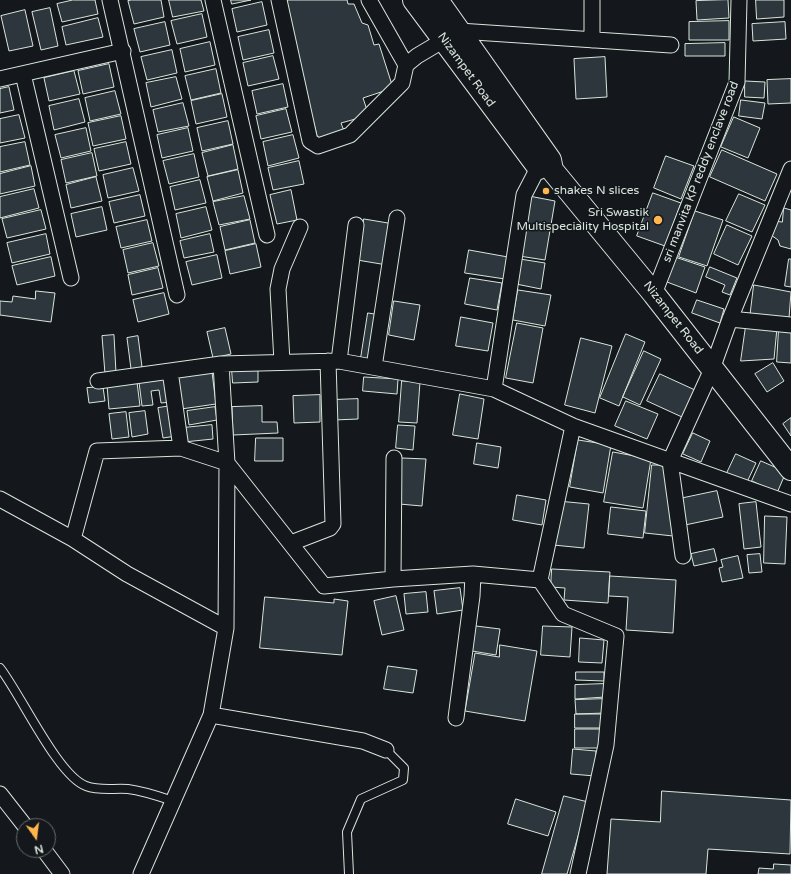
<!DOCTYPE html>
<html>
<head>
<meta charset="utf-8">
<style>
	body { margin:0 }
	#map { position:relative; width:791px; height:874px; overflow:hidden; background:#14181c; font-family:"Varela Round",sans-serif }
	canvas { display:block }
	.north { position:absolute; left:16px; top:818px; width:40px; height:40px; box-sizing:border-box; background:#14181c; border:1px solid #626a69; border-radius:50%; rotate:166deg; font-size:11px; font-weight:700; line-height:16px; text-align:center; color:#d8e6dc }
	.north::after { content:''; display:block; margin:auto; width:14px; height:18px; background:#ffb74d; clip-path:polygon(50% 0,100% 100%,50% 72%,0 100%) }
</style>
</head>
<body>
<div id="map">
<canvas width="791" height="874"></canvas>
<div class="north">N</div>
</div>
<script>
const ctx = document.querySelector('canvas').getContext('2d');
ctx.lineJoin = 'round';
function fill(path, color) {
  ctx.fillStyle = color;
  ctx.fill(path, 'evenodd');
}
function strokePath(path, color, width, dash) {
  ctx.strokeStyle = color;
  ctx.lineWidth = width;
  ctx.lineCap = dash ? 'butt' : 'round';
  ctx.setLineDash(dash || []);
  ctx.stroke(path);
}
function drawText(font, color, halo, rows, align = 'center') {
  ctx.font = font + ' "Varela Round",sans-serif';
  ctx.lineWidth = 3;
  ctx.setLineDash([]);
  ctx.textBaseline = 'middle';
  ctx.strokeStyle = halo;
  ctx.fillStyle = color;
  for (const [text, x, y, turn = 0] of rows) {
    ctx.save();
    ctx.translate(x, y);
    ctx.rotate((+turn || 0) * Math.PI / 180);
    ctx.textAlign = isNaN(turn) ? turn : align;
    if (halo) ctx.strokeText(text, 0, 0);
    ctx.fillText(text, 0, 0);
    ctx.restore();
  }
}
const building = new Path2D(`
	M73,0H95L98,14L62,22L57,4Z
	M132,0H161L164,17L134,24L128,1Z
	M169,0H201L204,11L173,17Z
	M231,0H251L232,4Z
	M283,0H347L348,4H354L362,23L368,25L374,45L379,44L393,88L363,98L368,113L359,118L341,123L344,131L318,138Z
	M728,0L729,18L697,20L696,1Z
	M756,0H784V17L757,19Z
	M262,2L267,25L237,32L232,9Z
	M50,8L58,46L41,50L32,12Z
	M25,10L33,46L9,51L1,16Z
	M202,14L207,37L177,44L171,21Z
	M98,18L103,37L66,45L62,27Z
	M729,21V40H689V22Z
	M165,22L170,45L140,52L134,29Z
	M785,22L786,39L753,41L752,24Z
	M269,30L274,53L243,60L238,37Z
	M210,42L215,65L185,72L180,49Z
	M725,43V56H685V44Z
	M172,50L177,73L147,80L141,57Z
	M273,56L279,79L248,86L243,63Z
	M605,57L607,97L576,99L574,59Z
	M109,64L114,87L83,94L78,71Z
	M216,69L221,93L191,100L185,76Z
	M74,71L80,94L49,101L44,78Z
	M176,77L182,99L151,107L146,83Z
	M791,79V103L768,104L767,80Z
	M745,81L765,82L764,98L745,97Z
	M283,84L288,107L257,114L252,91Z
	M9,87L14,110L0,113V89Z
	M115,91L121,114L90,121L85,98Z
	M222,94L227,117L196,124L191,101Z
	M79,99L85,122L54,130L49,106Z
	M741,100L765,103L762,119L739,116Z
	M183,103L189,126L158,132L153,110Z
	M286,109L292,132L261,139L256,116Z
	M19,115L25,138L0,143V119Z
	M121,116L126,139L93,146L88,123Z
	M734,117L760,128L748,158L721,147Z
	M228,121L233,144L202,151L197,128Z
	M86,128L91,151L61,158L55,135Z
	M188,128L193,151L162,158L157,135Z
	M293,135L299,158L268,166L263,142Z
	M25,142L30,165L0,172V147Z
	M126,142L131,164L99,171L94,149Z
	M233,145L238,169L208,176L202,153Z
	M722,150L777,174L765,201L710,177Z
	M92,153L97,176L66,183L61,160Z
	M194,154L199,177L169,184L163,161Z
	M666,156L694,166L681,199L654,188Z
	M299,161L304,184L273,190L268,168Z
	M31,166L35,186L0,194V174Z
	M133,168L139,191L108,198L103,175Z
	M238,170L243,193L213,201L207,177Z
	M96,177L102,201L71,208L66,185Z
	M200,180L206,203L175,210L170,187Z
	M34,189L39,208L0,218V197Z
	M291,190L297,220L277,224L270,195Z
	M653,193L681,203L665,246L637,236Z
	M739,194L765,205L752,232L726,221Z
	M140,195L145,216L114,223L109,202Z
	M244,196L250,219L219,225L213,202Z
	M529,196L555,201L545,260L519,256Z
	M102,207L107,230L76,237L71,214Z
	M206,207L212,230L181,238L176,214Z
	M784,208L791,210V249L780,246L778,240L771,235L773,221L782,222Z
	M41,210L46,229L7,238L2,219Z
	M695,211L723,220L707,266L679,257Z
	M364,219L394,224L387,265L357,260Z
	M147,220L152,241L121,248L116,227Z
	M250,220L255,243L225,250L220,227Z
	M727,225L752,236L738,265L714,254Z
	M46,234L50,254L12,263L7,243Z
	M210,234L214,252L184,258L180,241Z
	M153,243L159,266L128,273L123,250Z
	M256,244L261,267L230,274L225,251Z
	M469,250L508,257L505,279L465,273Z
	M217,255L222,278L192,285L186,262Z
	M51,257L55,276L17,285L12,266Z
	M675,257L705,267L696,293L667,282Z
	M520,259L545,263L541,289L516,284Z
	M789,259H791V287L785,286Z
	M710,267L737,278L730,295L722,292L725,285L706,277Z
	M158,268L163,288L132,295L128,275Z
	M470,278L502,283L497,310L465,304Z
	M754,285L791,292L789,318H750Z
	M518,290L551,295L545,326L513,320Z
	M36,291L55,293L51,322L0,315V301L12,302L13,296L35,299Z
	M164,293L169,314L138,322L133,300Z
	M697,300L724,309L720,323L692,313Z
	M394,301L420,305L414,340L389,335Z
	M368,313L381,315L374,360L361,358Z
	M461,317L493,323L488,351L456,346Z
	M517,323L543,328L533,383L506,378Z
	M746,326L777,328L774,359L741,361Z
	M225,328L231,354L213,358L207,332Z
	M779,329L791,330V363L777,362Z
	M626,334L645,342L619,406L600,398Z
	M114,335L116,373L105,374L102,336Z
	M138,336L142,367L131,369L127,338Z
	M581,338L612,346L595,413L565,405Z
	M644,351L661,359L640,405L623,397Z
	M773,363L784,381L767,392L755,374Z
	M232,370H258V382L233,383Z
	M212,372L216,404L181,409L176,377Z
	M660,374L695,390L682,417L647,401Z
	M364,377L398,379L397,394L363,391Z
	M167,379L171,402L161,403L159,390L151,391L153,405L142,406L139,382Z
	M402,381L420,382L417,423L399,422Z
	M137,382L140,406L109,409L107,385Z
	M103,387L105,401L89,403L87,388Z
	M460,394L484,399L478,439L453,435Z
	M320,395V422L294,423L293,396Z
	M358,399V419L334,420L333,400Z
	M626,401L658,414L647,439L615,426Z
	M171,406L176,436L163,438L158,408Z
	M262,406V422H277L278,433L233,435L232,407Z
	M215,407L217,420L189,425L187,411Z
	M145,411L148,434L132,437L129,413Z
	M126,412L129,437L112,439L109,414Z
	M791,418V436L783,424Z
	M212,425L213,439L184,442L183,428Z
	M398,425L415,426L413,450L396,448Z
	M693,433L710,441L701,462L683,454Z
	M256,438H283V461H255Z
	M578,440L611,445L603,493L570,487Z
	M477,443L501,447L498,468L474,464Z
	M613,452L651,459L643,508L604,502Z
	M736,454L756,463L747,482L727,473Z
	M402,458L426,459L422,506L399,504Z
	M761,461L786,472L777,493L752,481Z
	M652,465H665L673,536L645,533Z
	M717,491L723,517L685,525L679,499Z
	M517,495L546,500L542,525L513,520Z
	M558,501L589,504L584,548L553,545Z
	M756,502L761,547L744,549L739,504Z
	M611,507L646,511L643,538L608,534Z
	M765,516L787,517L785,564L764,563Z
	M714,549L717,561L694,566L691,554Z
	M760,554L762,572L749,573L747,555Z
	M738,556L743,578L722,582L719,568L723,567L721,560Z
	M552,569L610,572L608,603L564,600L565,588L551,587Z
	M610,576L676,580L673,633L626,630L628,597L609,596Z
	M460,588L463,610L437,614L434,591Z
	M426,592L428,612L406,614L404,594Z
	M396,596L404,630L382,635L374,601Z
	M265,597L334,603V599L348,601L342,655L260,648Z
	M476,626L500,629L496,655L472,651Z
	M543,626L572,627L570,657L541,655Z
	M580,638L604,640L602,663L579,662Z
	M500,645L537,651L525,721L465,711L475,653L499,657Z
	M388,666L417,670L413,693L384,689Z
	M576,672H604V681L576,680Z
	M604,684L605,697L575,699V685Z
	M605,699V713L576,714L575,700Z
	M575,714H604V728H575Z
	M575,729H601V748H575Z
	M573,749L596,751L595,776L571,774Z
	M662,791L791,800L790,854L708,849L706,874H607L611,819L660,822Z
	M564,796L588,802L567,874H542Z
	M516,799L556,812L548,836L508,824Z
	M774,864L791,865V874H758L759,868L773,869Z`);
fill(building, '#2c363c');
strokePath(building, '#d8e6dc', 1);
const service = new Path2D(`
	M0,668C21,695 58,776 86,786C99,791 114,788 128,789C144,791 158,796 173,801
	M349,874L347,832L361,799L403,780L404,768L386,750`);
const minor = new Path2D(`
	M110,0L177,295
	M213,0L267,235
	M279,0L310,141L318,146L350,135L402,83L406,65L417,56L459,31L671,45
	M369,0L406,65
	M592,0V40
	M23,74L71,278
	M0,79L123,51
	M654,294L737,82L739,0
	M730,319L791,325
	M339,361L356,225
	M282,362L278,289L282,269L300,227
	M374,367L397,218
	M170,371L181,448
	M98,381L221,364L339,361L494,389L573,426L791,504
	M494,389L524,195L538,168
	M0,499L73,539L127,574L226,628
	M73,539L97,451L181,448L227,463L324,586L393,579L473,574L540,580L563,614L616,636L606,745L578,874
	M291,543L330,528L333,524L328,361
	M683,556L670,461L712,369L730,319L791,169
	M393,579L394,458
	M540,580L573,426
	M211,715L363,741L386,750
	M456,718L472,596L473,574
	M0,794L25,826
	M44,850L62,874
	M141,874L211,715L226,628L227,463L221,364`);
const primary = new Path2D(`
	M414,0L539,168
	M437,0L550,160L552,170L654,294L791,469`);
strokePath(service, '#d8e6dc', 10);
strokePath(minor, '#d8e6dc', 17);
strokePath(primary, '#d8e6dc', 24);
strokePath(service, '#14181c', 8);
strokePath(minor, '#14181c', 15);
strokePath(primary, '#14181c', 22);
for (const [x, y, r, color] of [
	[546,191,4,"#ffb74d"],
	[658,220,5,"#ffb74d"]
]) {
  const dot = new Path2D();
  dot.arc(x, y, r, 0, 2 * Math.PI);
  ctx.fillStyle = color;
  ctx.fill(dot);
  strokePath(dot, '#14181c', 1.5);
}
drawText('12px', '#d8e6dc', '#14181c', [
	["Nizampet Road",466,70,54],
	["sri manvita KP reddy enclave road",701,172,-69],
	["Nizampet Road",673,318,52]
]);
drawText('12px', '#d8e6dc', '#14181c', [
	["shakes N slices",554,191],
	["Sri Swastik",649,213,"right"],
	["Multispeciality Hospital",649,227,"right"]
], 'left');
</script>
</body>
</html>
